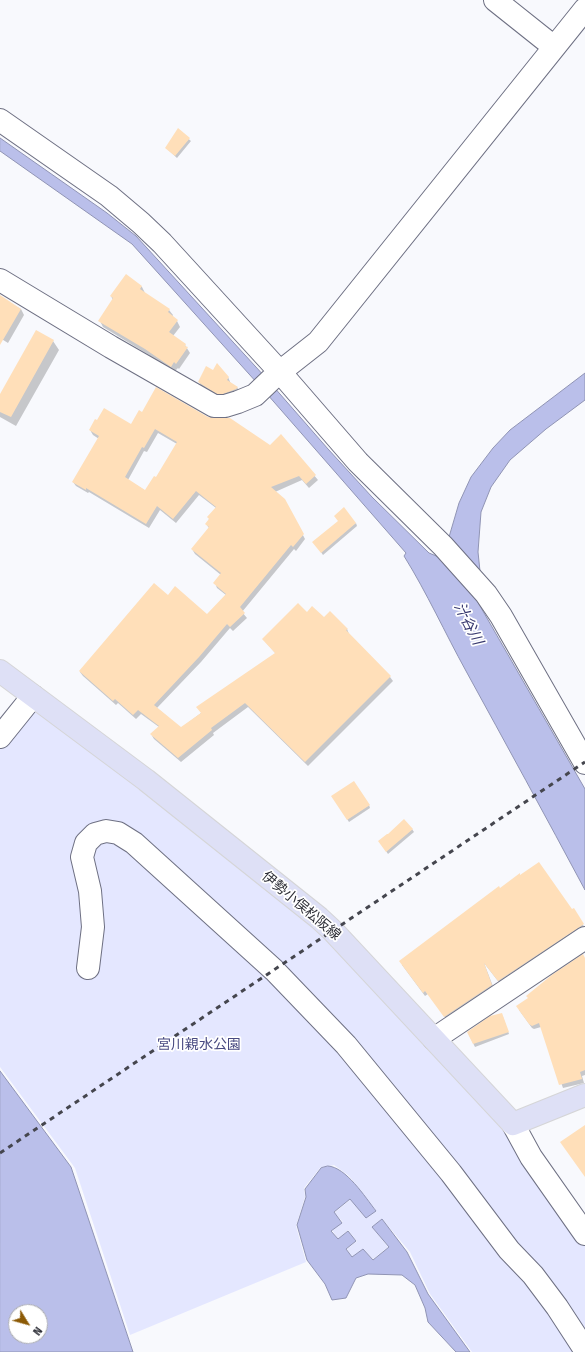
<!DOCTYPE html>
<html>
<head>
<meta charset="utf-8">
<style>
	body { margin:0 }
	#map { position:relative; width:585px; height:1352px; overflow:hidden; background:#f8f9fd; font-family:"Fira Sans",sans-serif }
	canvas { display:block }
	.north { position:absolute; left:8px; top:1304px; width:40px; height:40px; box-sizing:border-box; background:#fff; border:1px solid #abacaf; border-radius:50%; rotate:127deg; font-size:11px; font-weight:700; line-height:16px; text-align:center; color:#2e2f37 }
	.north::after { content:''; display:block; margin:auto; width:14px; height:18px; background:#8c5a06; clip-path:polygon(50% 0,100% 100%,50% 72%,0 100%) }
</style>
</head>
<body>
<div id="map">
<canvas width="585" height="1352"></canvas>
<div class="north">N</div>
</div>
<script>
const ctx = document.querySelector('canvas').getContext('2d');
ctx.lineJoin = 'round';
function fill(path, color) {
  ctx.fillStyle = color;
  ctx.fill(path, 'evenodd');
}
function strokePath(path, color, width, dash) {
  ctx.strokeStyle = color;
  ctx.lineWidth = width;
  ctx.lineCap = dash ? 'butt' : 'round';
  ctx.setLineDash(dash || []);
  ctx.stroke(path);
}
function drawText(font, color, halo, rows, align = 'center') {
  ctx.font = font + ' "Fira Sans","Noto Sans JP",sans-serif';
  ctx.lineWidth = 3.5;
  ctx.setLineDash([]);
  ctx.textBaseline = 'middle';
  ctx.strokeStyle = halo;
  ctx.fillStyle = color;
  for (const [text, x, y, turn = 0] of rows) {
    ctx.save();
    ctx.translate(x, y);
    ctx.rotate((+turn || 0) * Math.PI / 180);
    ctx.textAlign = isNaN(turn) ? turn : align;
    if (halo) ctx.strokeText(text, 0, 0);
    ctx.fillText(text, 0, 0);
    ctx.restore();
  }
}
fill(new Path2D(`
	M37,699L333,931L434,1039L585,1239V1352H472L430,1294L410,1252L382,1219L372,1227L388,1247L373,1259L363,1249L352,1257L347,1249L357,1241L348,1230L338,1239L332,1230L343,1222L334,1213L351,1199L366,1218L376,1211L349,1176L334,1165L320,1168L304,1188L305,1197L296,1226L306,1262L130,1335L75,1168L0,1067V746Z`), '#e4e7ff');
const water = new Path2D(`
	M0,138L107,213L136,236L266,378L328,449L372,497L429,553L446,560L449,537L459,503L471,477L493,448L510,430L585,373V400L546,429L510,460L491,487L481,512L478,552L480,571L476,599L585,789V890C546,817 506,744 466,671C445,633 427,593 404,556L406,553L267,394L132,244L0,151Z
	M0,1071L71,1167L133,1352H0ZM16,1312H40V1336H16Z
	M328,1166C346,1167 365,1197 376,1211L366,1218L350,1199L334,1212L342,1223L331,1231L338,1239L348,1231L356,1241L346,1249L352,1257L363,1249L373,1260L389,1247L372,1227L382,1219L407,1252L428,1294L470,1352H456L428,1322L425,1308L415,1285L402,1275L368,1274L356,1278L346,1298L332,1300L325,1284L307,1260L297,1225L306,1197L305,1189L321,1168Z`);
fill(water, '#babfea');
strokePath(water, '#9094b4', 1);
fill(new Path2D(`
	M178,130L191,141L177,158L166,148Z
	M126,275L142,287L145,293L169,310L173,315L172,317L177,321L180,327L173,336L185,345L190,353L179,369L178,368L174,372L149,355L103,327L100,321L113,300L111,296Z
	M0,298L21,309L24,315L8,343L0,338Z
	M53,341L59,350L16,426L0,417V396Z
	M213,372L228,377L231,384L237,387L240,393L221,399L202,388L199,382Z
	M142,413L207,418L270,446L281,436L318,480L309,488L302,480L275,492L284,499L305,539L296,551L294,549L242,612L247,618L233,631L230,628L201,662L157,708L181,728L201,713L276,654L263,639L307,613L324,619L347,629L349,634H348L390,677L393,681L308,766L248,707L213,733L214,735L181,762L154,739L151,734L159,727L141,714L136,719L118,703L116,705L83,676L80,672L168,596L207,615L226,595L217,588L215,583L221,575L195,554L192,549L209,528L206,524L216,508L199,495L176,523L160,510L149,528L89,492L88,493L76,486L73,482L99,439L93,435L90,430L132,425ZM158,433L177,444L156,478L146,491L128,480L144,451L147,452Z
	M356,523L357,526L323,555L318,548Z
	M334,799L369,805L370,808L349,822Z
	M412,829L414,832L388,854L381,844Z
	M573,909L585,928L501,985L484,963L494,989L447,1020L428,994L425,996L402,965Z
	M585,960V1075L582,1076L584,1083L563,1088L541,1027L534,1029L532,1028L519,1010Z
	M503,1017L509,1034L475,1047L468,1033Z`), '#0003');
fill(new Path2D(`
	M178,128L190,138L175,156L165,148Z
	M126,274L142,286L140,289L170,309L168,312L178,320L169,332L186,344L185,346L188,347L176,364L174,362L171,367L145,349L98,321L113,298L110,296Z
	M0,295L21,309L0,345Z
	M36,330L54,340L11,417L0,412V394Z
	M217,363L229,377L227,380L238,387L236,389L223,394H217L198,382L206,366L213,370Z
	M156,387L208,417L214,418H230L270,445L281,434L316,475L306,484L299,476L271,487L285,499L304,534L293,547L291,545L240,607L245,613L230,627L227,624L199,657L154,705L181,727L201,713L196,707L275,653L262,639L298,603L307,612L312,606L324,617L330,611L348,629L346,630L391,676L305,762L245,703L211,728L212,730L178,758L150,734L159,726L138,710L133,715L115,699L113,701L79,671L154,583L168,595L175,586L207,614L226,594L213,583L221,573L191,549L209,527L205,524L209,519L207,517L216,507L196,491L173,519L157,506L146,524L86,488V490L72,482L99,436L89,430L95,419L97,420L104,408L131,424L139,410L142,412ZM155,429L177,442L156,477L154,476L145,490L125,477L142,447L144,448Z
	M344,507L356,523L321,553L312,542L338,521L334,516Z
	M354,781L370,805L347,820L331,796Z
	M404,819L413,829L386,852L378,841L387,834H388Z
	M539,862L572,909L574,908L584,924L498,981L484,963L492,985L444,1017L425,991L423,993L399,961L499,886L500,888L520,873V875Z
	M583,954L585,958V1070L580,1072L582,1079L559,1085L539,1023L532,1026L529,1024L516,1006L528,998L526,996L553,974Z
	M502,1013L509,1032L473,1044L467,1032L490,1016Z
	M585,1125V1177L560,1142Z`), '#ffdfb9');
const minor = new Path2D(`
	M495,0L554,47
	M0,120L109,196L141,223L162,243L280,372L358,462L443,546L486,594L501,616L585,763
	M0,280L111,347L214,406H225L238,402L255,395L276,375L318,342L585,9
	M0,737L33,696
	M88,968L93,927L90,891L82,857L86,843L95,834L106,831L118,833L134,843L274,970L346,1045L451,1173L509,1250L533,1275L557,1307L585,1350
	M434,1039L585,938
	M513,1124L531,1157L585,1234`);
const major = new Path2D(`
	M0,671L146,780L319,918L333,931L513,1124L585,1095`);
strokePath(minor, '#6e7083', 24);
strokePath(major, '#d5d5d7', 24);
strokePath(minor, '#fff', 22);
strokePath(major, '#dee0f6', 22);
strokePath(new Path2D(`
	M0,1153L585,762`), '#45464e', 3, [5, 5]);
drawText('14px', '#2e2f37', '#fff', [
	["伊勢小俣松阪線",301,906,40]
]);
drawText('14px', '#474981', '#fff', [
	["宮川親水公園",199,1045]
]);
drawText('italic 15px', '#393a70', '#fff', [
	["汁谷川",468,624,63]
]);
</script>
</body>
</html>
